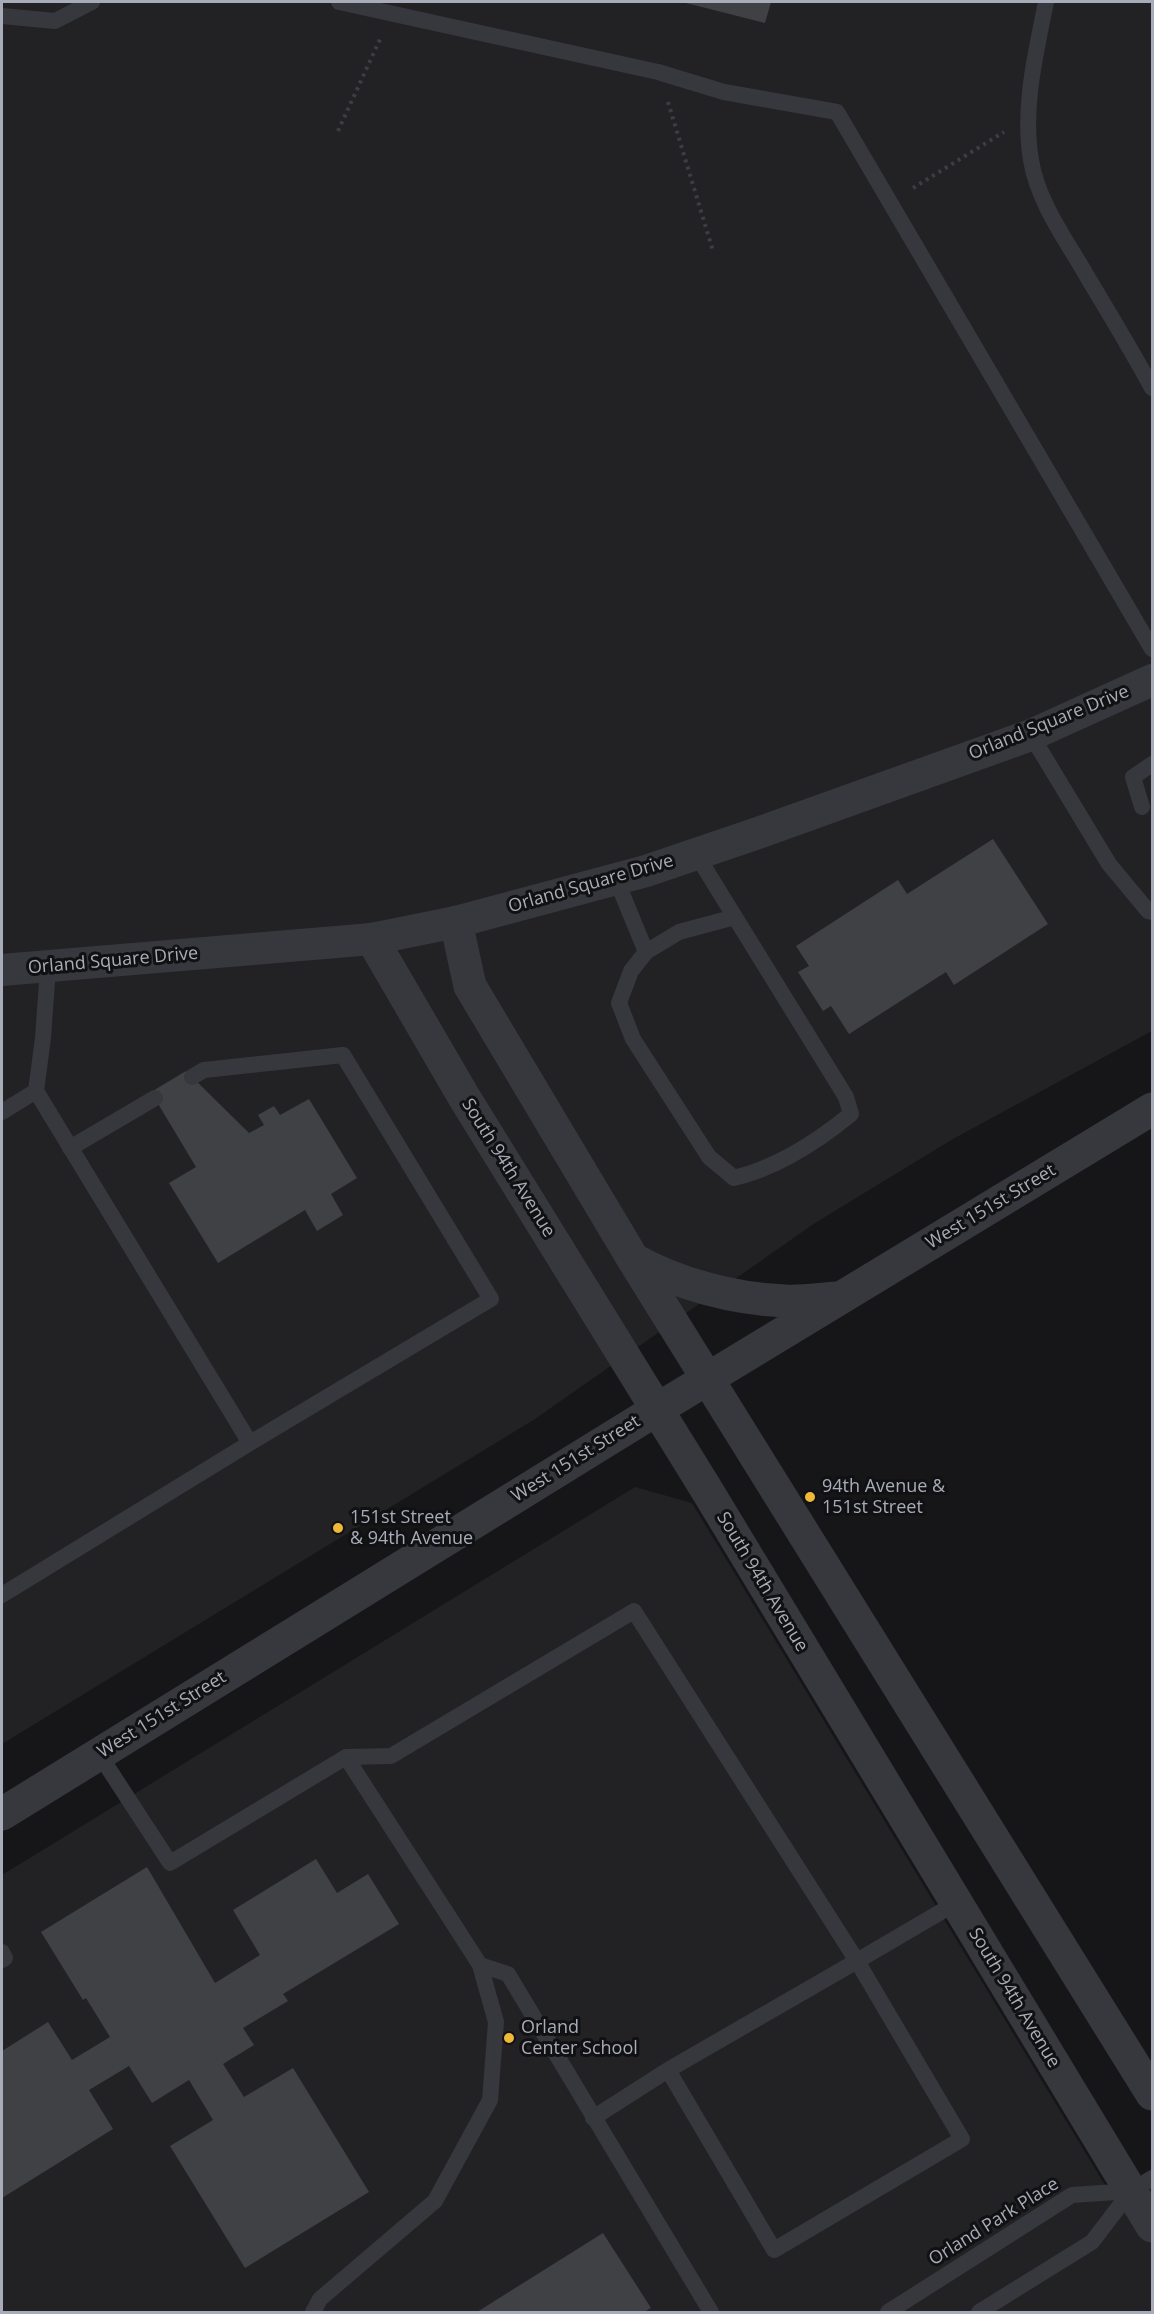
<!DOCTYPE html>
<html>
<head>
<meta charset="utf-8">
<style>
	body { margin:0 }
	#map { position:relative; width:1154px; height:2314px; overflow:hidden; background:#161618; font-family:"Open Sans",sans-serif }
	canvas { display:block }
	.frame { position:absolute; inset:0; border:3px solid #a8acb8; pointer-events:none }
</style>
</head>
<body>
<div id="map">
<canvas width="1154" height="2314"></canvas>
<div class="frame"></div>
</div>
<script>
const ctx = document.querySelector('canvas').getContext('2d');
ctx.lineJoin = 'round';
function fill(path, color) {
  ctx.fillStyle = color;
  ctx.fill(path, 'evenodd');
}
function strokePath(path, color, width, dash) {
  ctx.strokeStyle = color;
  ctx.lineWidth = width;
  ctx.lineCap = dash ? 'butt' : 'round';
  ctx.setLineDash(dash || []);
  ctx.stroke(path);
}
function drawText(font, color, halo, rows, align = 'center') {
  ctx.font = font + ' "Open Sans",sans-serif';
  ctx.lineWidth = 6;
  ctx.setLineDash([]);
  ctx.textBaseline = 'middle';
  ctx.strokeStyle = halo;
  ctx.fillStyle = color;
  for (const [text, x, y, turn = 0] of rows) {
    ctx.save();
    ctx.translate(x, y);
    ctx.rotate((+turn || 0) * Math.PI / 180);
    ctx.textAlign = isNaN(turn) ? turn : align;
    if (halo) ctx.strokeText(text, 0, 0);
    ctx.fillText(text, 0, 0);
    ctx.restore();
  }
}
fill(new Path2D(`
	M2,2H1152V1031L953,1139L815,1223L535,1419L2,1744Z
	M635,1487L692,1503L1114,2200L1152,2177V2312H2V1875Z`), '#222225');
fill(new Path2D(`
	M682,2H771L765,23Z
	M993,839L1048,924L954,985L946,972L849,1034L831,1006L823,1011L798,972L809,966L796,946L898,880L907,894Z
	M186,1071L249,1133L264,1125L258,1115L274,1106L280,1115L309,1099L357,1178L331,1194L343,1215L317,1231L305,1210L218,1263L169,1183L196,1167L151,1092Z
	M316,1859L337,1893L368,1874L399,1924L283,1994L288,2001L243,2028L254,2045L223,2064L244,2097L293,2068L369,2192L245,2268L170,2146L213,2120L189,2080L152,2103L129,2066L89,2090L113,2129L2,2198V2051L48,2022L72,2060L110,2037L86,1998L83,2000L41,1932L147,1867L215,1983L260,1955L233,1910Z
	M603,2233L651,2308L644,2312H477Z`), '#404145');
strokePath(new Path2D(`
	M668,102L713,251
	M338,131L381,37
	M913,188L1004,132`), '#3d3e44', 4, [3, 4.5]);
strokePath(new Path2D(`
	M339,2L658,72L724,92L837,112L1152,649
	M1046,2C1036,53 1022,107 1031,160C1037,198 1061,233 1081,266C1105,307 1130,347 1152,388
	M2,16L55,21L92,2
	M1031,735L1109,864L1148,911L1152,912
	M1142,807L1133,777L1152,764
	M616,879L646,952L631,971L619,1003L633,1039L709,1157L734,1178C776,1168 818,1141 851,1114L846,1097L696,854
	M646,952L679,932L735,917
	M192,1077L204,1070L343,1055L491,1299L250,1443
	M2,1112L36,1091L43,1038L48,968
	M70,1148L155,1098
	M2,1595L250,1443L36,1091
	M99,1754L170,1863L346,1757L480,1965L496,2022L490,2100L435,2201L320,2299L313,2312
	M346,1757L391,1756L634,1611L857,1961L668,2070L593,2118
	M2,1952L5,1958L2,1960
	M480,1965L508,1974L711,2312
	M668,2070L774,2250L962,2139L857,1961L956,1903
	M888,2312L1072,2195L1131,2191
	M979,2312L1092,2242L1131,2191L1152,2178`), '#37383d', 16);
strokePath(new Path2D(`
	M2,970L372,939L456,922L646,871L758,833L1031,735L1152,680`), '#37383d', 32);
strokePath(new Path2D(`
	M456,922L470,986L633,1259L1152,2094
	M372,939L464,1097L708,1492L1152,2226
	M633,1259C677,1284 734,1299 785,1301C802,1302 820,1299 837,1298
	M2,1814L656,1410L1152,1109`), '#37383d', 33);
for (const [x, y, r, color] of [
	[810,1497,6,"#efb937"],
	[338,1528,6,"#efb937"],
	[509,2038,6,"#efb937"]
]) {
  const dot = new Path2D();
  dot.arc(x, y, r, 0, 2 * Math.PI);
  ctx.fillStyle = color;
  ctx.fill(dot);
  strokePath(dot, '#111113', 2);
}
drawText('18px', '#a8acb8', '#111113', [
	["Orland Square Drive",1049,723,-22],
	["Orland Square Drive",591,884,-16],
	["Orland Square Drive",113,961,-5],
	["South 94th Avenue",508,1168,58],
	["West 151st Street",991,1207,-31],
	["West 151st Street",576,1459,-32],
	["South 94th Avenue",762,1582,59],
	["West 151st Street",162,1715,-32],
	["South 94th Avenue",1014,1998,59],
	["Orland Park Place",994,2222,-32]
]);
drawText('18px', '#a8acb8', '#111113', [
	["94th Avenue &",822,1487],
	["151st Street",822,1508],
	["151st Street",350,1518],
	["& 94th Avenue",350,1539],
	["Orland",521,2028],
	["Center School",521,2049]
], 'left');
</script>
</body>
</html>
